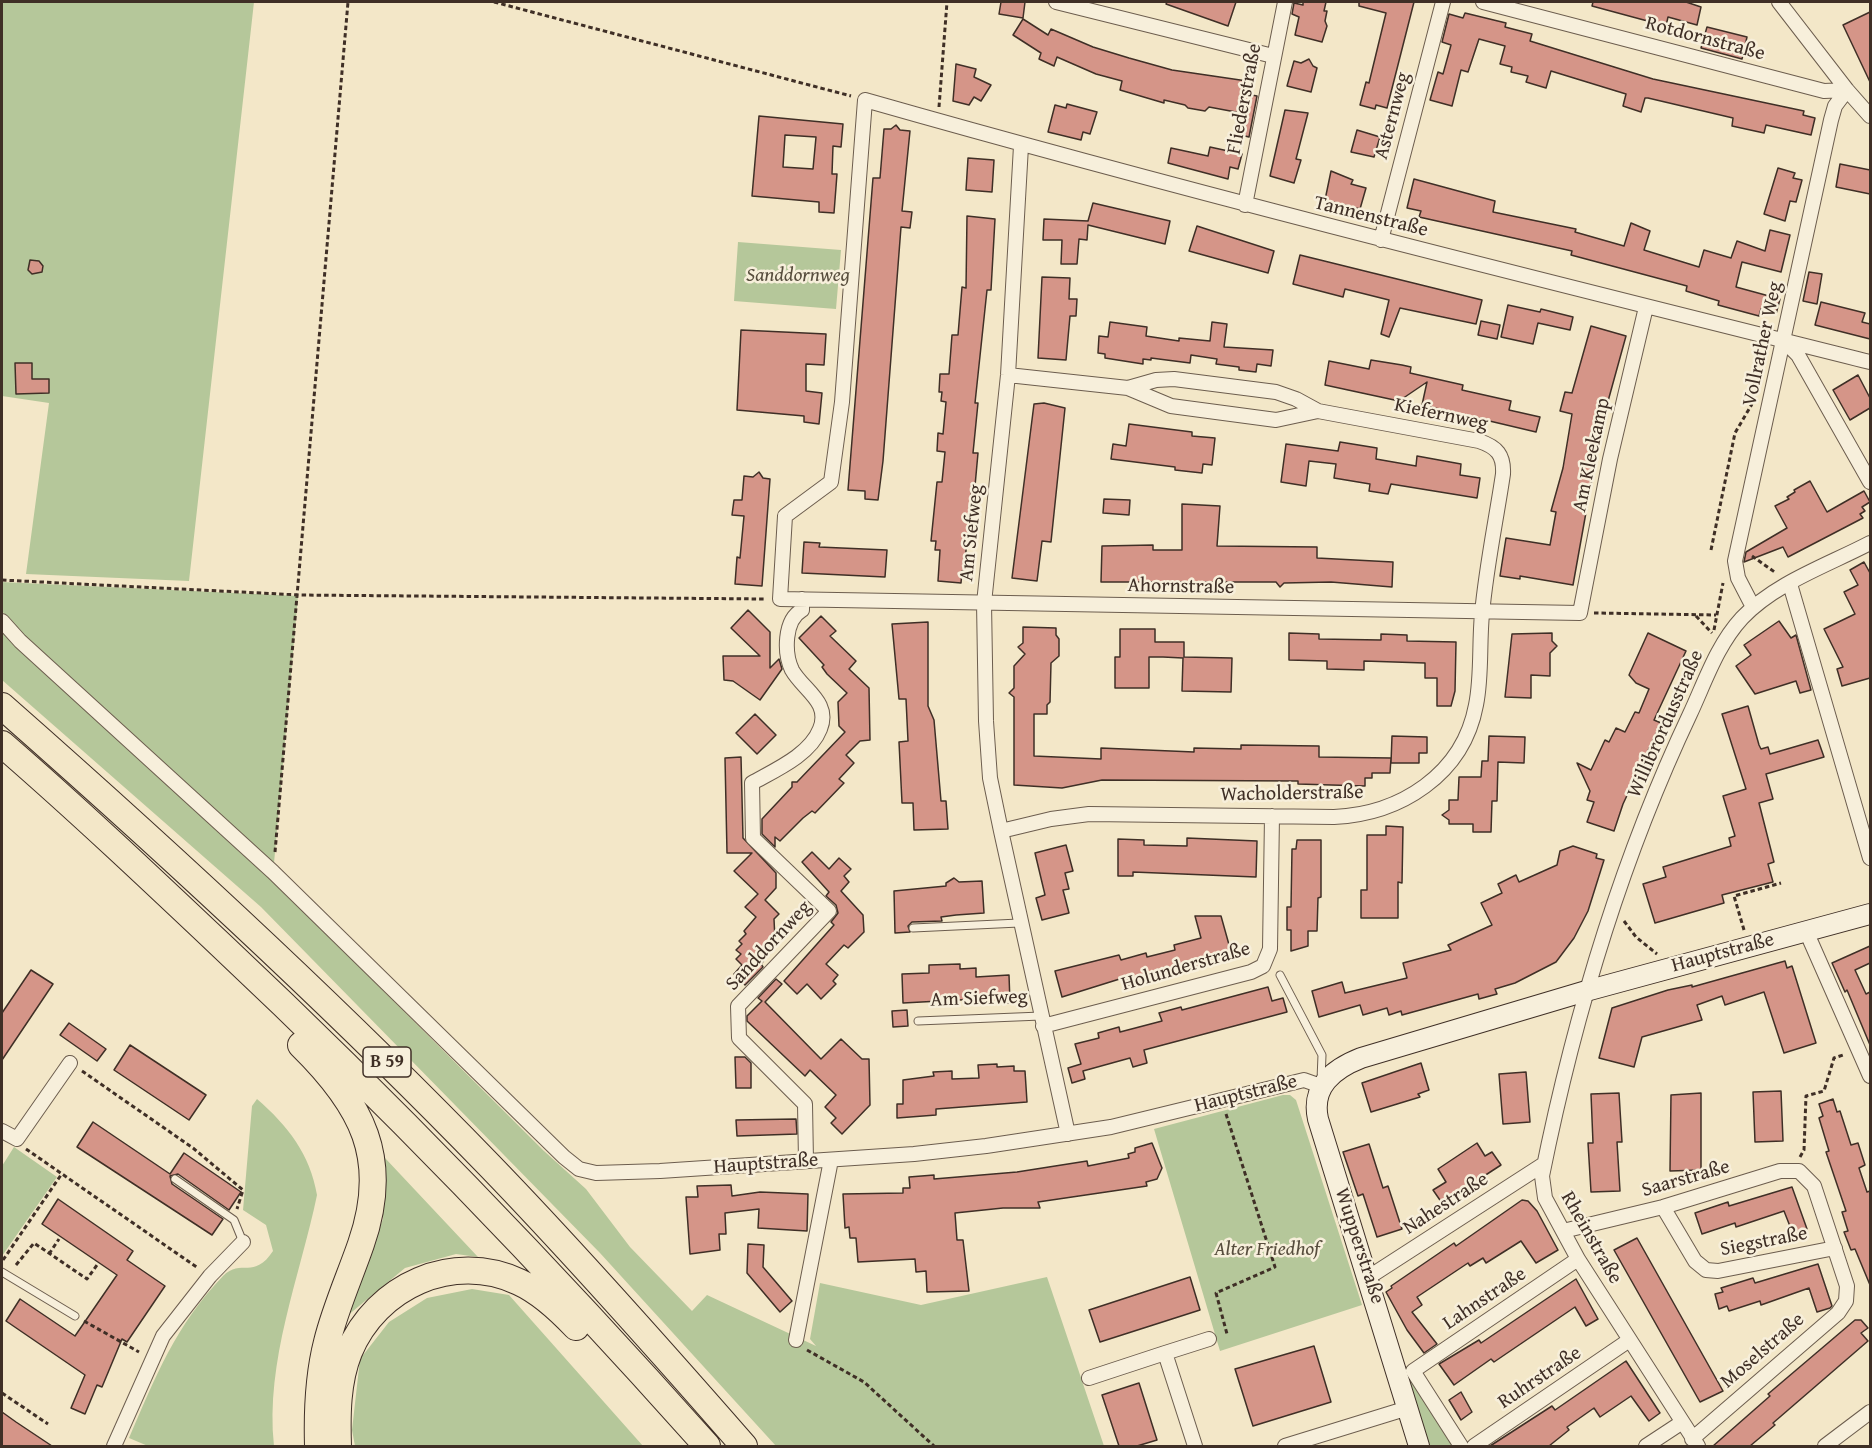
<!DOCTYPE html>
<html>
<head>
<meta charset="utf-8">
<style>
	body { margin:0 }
	#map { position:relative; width:1872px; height:1448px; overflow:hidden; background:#f3e7c8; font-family:"Gentium Book Plus",serif }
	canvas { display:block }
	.frame { position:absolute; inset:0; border:3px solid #3f2f26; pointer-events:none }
</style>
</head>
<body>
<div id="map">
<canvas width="1872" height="1448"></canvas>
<div class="frame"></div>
</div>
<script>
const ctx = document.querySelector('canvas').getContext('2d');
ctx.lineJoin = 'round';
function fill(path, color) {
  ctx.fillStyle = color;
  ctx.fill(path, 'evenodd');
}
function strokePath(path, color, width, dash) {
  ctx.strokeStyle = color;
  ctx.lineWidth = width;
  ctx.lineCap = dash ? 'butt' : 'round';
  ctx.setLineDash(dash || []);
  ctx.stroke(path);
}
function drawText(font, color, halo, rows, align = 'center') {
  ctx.font = font + ' "Gentium Book Plus",serif';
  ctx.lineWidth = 5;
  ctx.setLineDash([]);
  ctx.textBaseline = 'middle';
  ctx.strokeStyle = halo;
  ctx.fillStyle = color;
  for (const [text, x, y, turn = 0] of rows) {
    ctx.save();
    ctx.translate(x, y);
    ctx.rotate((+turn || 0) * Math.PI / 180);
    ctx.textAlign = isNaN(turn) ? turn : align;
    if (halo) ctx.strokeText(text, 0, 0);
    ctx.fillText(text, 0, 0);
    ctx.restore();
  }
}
fill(new Path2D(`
	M2,2H254L189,581L26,574L49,403L2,396Z
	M738,242L841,250L836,309L734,301Z
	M2,582L298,596L274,863L26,640L2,611Z
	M2,624L256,864L544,1151L586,1189L630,1247L692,1311L707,1295L816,1346L810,1339L820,1283L921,1305L1047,1277L1104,1446H776L600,1253L261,907L2,680Z
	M1283,1095H1290L1296,1100L1362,1305L1220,1351L1154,1129Z
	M257,1099C288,1126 310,1154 317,1195C300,1277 265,1361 274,1446H148L129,1438C156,1376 175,1326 223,1276C241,1258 254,1280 273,1251L266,1225L243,1210L252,1106Z
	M14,1147L57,1177L2,1256V1166Z
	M385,1158L478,1257L456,1254L405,1268L347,1316L383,1219Z
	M472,1289L509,1295L643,1446H355L352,1430L360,1359L389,1322L427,1298Z
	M1407,1373L1453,1446H1430Z`), '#b5c79a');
const building = new Path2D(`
	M1001,2H1025L1023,18L999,14Z
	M1167,2H1236L1228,26L1166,4Z
	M1303,2H1326L1324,11H1327L1325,21L1327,26L1322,42L1295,35L1299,17L1292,14L1294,3L1303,5Z
	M1359,2H1414L1387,108L1376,105L1375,109L1360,105L1366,82L1369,83L1386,13L1359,6Z
	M1593,2H1686L1701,7L1697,25L1668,17L1666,26L1592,6Z
	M1870,12V82L1843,25Z
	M1465,13L1506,23L1505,27L1532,34L1530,41L1653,79L1804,111L1803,115L1815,118L1811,135L1766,125L1764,133L1732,126L1733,118L1648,98H1645L1641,112L1623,106L1626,94L1551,71L1546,88L1526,82L1528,76L1511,72L1512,67L1500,64L1505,46L1479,39L1468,72L1461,70L1452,106L1430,100L1438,72L1443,74L1451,45L1442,42L1449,14L1463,18Z
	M1023,19L1048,35L1051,29L1093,47L1129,58L1172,70L1247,81L1241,113L1209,107L1205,111L1188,108L1185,105L1164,100V103L1120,90L1122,81L1096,74L1057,57L1054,66L1039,59L1041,53L1013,35Z
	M1707,27L1747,37L1742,59L1701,48Z
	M1309,59L1313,66L1317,68L1311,92L1287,86L1294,61L1301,63Z
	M956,64L976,69L974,77L991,85L981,101L974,97L969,105L953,101Z
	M1246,94L1257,96L1249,137L1237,134Z
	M1067,104L1097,112L1090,134L1083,132L1081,140L1048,132L1055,105L1066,108Z
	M1285,110L1308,113L1296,159L1301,160L1294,183L1270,176Z
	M759,116L843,124L841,147L833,146L832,174H837L834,213L819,212V202L752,196ZM785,135L816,137L813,169L783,167Z
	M896,125L900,130L910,131L902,211L912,212L910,228L901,227L883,461L878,500L865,499V491L848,490L873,178H880L884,129H891Z
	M1357,130L1380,137L1374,157L1351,152Z
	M1210,147L1242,154L1238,169L1230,167L1228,179L1168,163L1171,148L1208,156Z
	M968,158L994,160L992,192L966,190Z
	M1840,164L1870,170V194L1836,187Z
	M1778,168L1795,173L1793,178L1802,180L1796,202L1790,201L1785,221L1764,214Z
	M1331,171L1353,180L1351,184L1366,188L1360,209L1325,200Z
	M1414,179L1495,201L1493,212L1576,229L1575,232L1624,246L1631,223L1650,231L1644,250L1699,267L1704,250L1731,258L1737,241L1765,251L1770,230L1790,235L1781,272L1742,262L1736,287L1780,299L1776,314L1761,309L1759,316L1718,305L1719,301L1686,291L1687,286L1571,255L1572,251L1419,217L1421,211L1407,208Z
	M1093,203L1170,221L1165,244L1088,225L1087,240L1079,239L1077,264H1061L1062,240H1043L1044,219L1088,221Z
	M967,216L995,219L991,290H987L975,403H978L973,453H978L975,486H972L964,572L962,571L961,583L938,581L940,550H935L936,541H931L937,482H942L945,452L937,451L938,433L943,434L946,402L941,401L942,392H939L940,374H949L952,335H958L962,287L966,288Z
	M1197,226L1274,251L1268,273L1189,251Z
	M1300,255L1482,300L1476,324L1400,308L1389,337L1381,334L1389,300L1345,289L1343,297L1293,284Z
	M30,260L39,261L43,266L42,272L32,274L28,270Z
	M1809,272L1822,274L1817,304L1803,301Z
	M1042,277L1070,278L1069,299H1077L1076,316H1070L1066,360L1038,358Z
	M1821,302L1865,313L1862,322L1870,324V339L1815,325Z
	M1508,305L1540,312L1541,309L1573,317L1570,330L1538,323L1533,344L1501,337Z
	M1481,321L1500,325L1497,339L1478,335Z
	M1110,322L1147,327L1146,336L1179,341V338L1210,341L1212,322L1227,324L1224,347L1273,350L1271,366L1257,364L1256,372L1239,370V367L1216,364L1217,359L1191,355L1190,363L1151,358V360L1143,359V364L1105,358V354L1098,353L1099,336L1108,337Z
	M1591,326L1626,336L1602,423L1573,585L1520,576V579L1500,576L1506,538L1550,545L1556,512L1551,511L1563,468L1572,414L1560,411L1565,392L1572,393Z
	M741,330L826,334L824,365L806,364V391L822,393L819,424L804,422V416L737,410Z
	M1371,360L1402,365L1411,367L1410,373L1463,385L1462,390L1511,401L1509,410L1540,417L1536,432L1422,405L1427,382L1399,401L1325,385L1329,361L1369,369Z
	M15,363H32V379H49V393L16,394Z
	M1858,375L1870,398V408L1850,420L1833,390Z
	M1044,403L1065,408L1051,542L1042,541L1037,581L1012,578L1034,404Z
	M1129,424L1192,432V436L1215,438L1212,465L1203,464L1202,473L1175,470V467L1111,459L1113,444L1126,446Z
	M1340,442L1377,448L1376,459L1416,466L1417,456L1461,464L1460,475L1480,478L1477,498L1391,484L1388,494L1369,491L1370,484L1334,478L1336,464L1309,461L1306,486L1281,482L1286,444L1338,451Z
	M759,472L763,478L770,479L762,586L735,584L737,557L740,558L744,516L732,515L734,500H742L744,476L753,477Z
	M1810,481L1827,512L1864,491L1870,502L1862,507L1865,511L1860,514L1863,518L1788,557L1783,547L1744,562L1746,552L1787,528L1775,506L1789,499L1787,497L1795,492L1794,490Z
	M1104,499L1130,500L1129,515L1103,513Z
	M1182,504L1220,506L1217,546L1317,547V558L1393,562L1392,587L1331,582L1284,583L1280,587L1276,582H1101L1102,546L1153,545V550H1182Z
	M804,542L820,543L819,547L887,550L885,577L802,573Z
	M1864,562L1870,573V678L1842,686L1837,669L1843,667L1824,629L1855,614L1844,592L1858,585L1850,570Z
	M748,610L770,632V668L779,659L782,669L760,700L733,681L724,680L723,656H760L731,628Z
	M821,616L836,631L830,636L856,661L849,669L869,688L870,740L860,741L846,755L854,763L839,779L844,783L815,813L812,811L803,818L780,841L775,837V847L762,834V819L792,787V782H797L845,732L839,726L838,702L847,693L827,674L822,667L824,665L799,638Z
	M1779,621L1791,638L1796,635L1811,690L1800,693L1796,681L1755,694L1736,666L1751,655L1744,645Z
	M928,622V706L934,720L941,801H946L948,829L914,830L913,803H902L899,742L908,741L906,699H899L892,624Z
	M1023,627L1056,628V635L1059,639V656L1051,663L1050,702L1047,705V714H1034V756L1101,759V748L1194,752V748L1241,749V745L1319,746V757L1391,758L1390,773H1372V778H1365V786L1298,784V781L1102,780L1062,788L1014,785V697L1009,693L1014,688V666L1025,654L1018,647L1023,643Z
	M1120,629H1155V642H1184V657L1232,658L1231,692L1182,691L1183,658L1163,657H1149V688H1115V657H1120Z
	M1289,633L1319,634V639L1381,640V634L1407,635V641L1456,642L1455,691L1451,706H1437V678H1425V663L1364,661V670L1327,669V661L1289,660Z
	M1552,633V641L1557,646L1550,653V676L1531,675V698L1505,697L1512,634Z
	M1648,633L1686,651L1654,720L1661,723L1623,804L1614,831L1587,822L1594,802L1587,800L1590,791L1577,763L1591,770L1605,740L1609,742L1616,728L1625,732L1635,712L1639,713L1649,689L1636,683L1629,675Z
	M1748,706L1759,745L1761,749L1768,747L1770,754L1818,740L1824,757L1766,774L1773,799L1759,803L1774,862L1768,864L1773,882L1722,895L1724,903L1655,923L1643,884L1666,877L1663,867L1731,846L1729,838L1735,836L1723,796L1746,789L1722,714Z
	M755,714L776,735L757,754L736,733Z
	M1392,736L1427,737V753H1419V763H1391Z
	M1489,736L1525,737L1524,763L1498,762L1497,801H1492L1491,832H1473V824H1449V820L1442,815L1449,810V800H1458L1459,777H1481L1482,761H1488Z
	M741,757L743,838L776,873V888L765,900L779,914L774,919L775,940L765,951L768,955L761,964L763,967L745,985L734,974L742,965L736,959L741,954L736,950L742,944L739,941L746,934L744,931L756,917L745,907L758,894L734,871L752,853H727L725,758Z
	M1386,826L1403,827L1402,883L1398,882V918H1361V890H1367V835H1386Z
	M1187,838L1257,841L1256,877L1133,872V876H1118V839L1144,840V845L1187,846Z
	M1297,840H1321V897L1318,898L1317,931H1308V946L1291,951V930H1287V907H1291L1292,849H1296Z
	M1066,845L1073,871L1065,873L1069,889L1063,890L1069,913L1042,920L1036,898L1045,895L1035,853Z
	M1573,846L1597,854L1596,858L1604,860L1588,911L1574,938L1556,962L1515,983L1495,989L1497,994L1479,999L1478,994L1402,1015L1401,1011L1389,1015L1387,1008L1363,1015L1360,1005L1319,1017L1312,991L1342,982L1345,993L1407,978L1403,963L1451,950L1448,945L1492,925L1481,903L1502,893L1498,884L1516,875L1519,882L1557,865L1560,851Z
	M812,852L829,869L839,858L851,869L844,876L849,882L841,891L863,915L864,932L848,948L844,945L826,964L838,975L833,981L836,984L821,999L807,984L797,994L784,981L834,925L831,922L838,913L836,905L826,896L829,892L802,862Z
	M954,878L959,882L982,881L984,913L956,915L941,917L942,921L912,922L908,926L910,932L895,933L894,891L946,886V883Z
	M1195,916H1221L1233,959L1128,986L1126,977L1062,997L1055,971L1119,955L1121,960L1146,953L1147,957L1175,950L1174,945L1201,938Z
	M1870,946V963L1855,970L1866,994L1870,992V1045L1847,990L1845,992L1832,963Z
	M1785,961L1787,968L1792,966L1816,1043L1784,1053L1764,992L1725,1005L1722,996L1697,1005L1702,1020L1642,1037L1634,1067L1599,1058L1612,1008L1668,990L1692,985V987Z
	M960,964V969L976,968V977L1009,975L1010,1003L978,1004L977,999L903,1003L902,974L929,973V965Z
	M31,970L53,984L2,1060V1013Z
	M776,979L782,984L765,1002L821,1059L841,1039L862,1059H869L870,1105L842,1134L831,1123L836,1118L825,1107L836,1095L810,1070L805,1076L747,1021V1016L762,1001L758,998Z
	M1268,987L1272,1001L1283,998L1287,1012L1144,1050L1147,1063L1133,1067L1130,1058L1083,1071L1085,1079L1072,1083L1068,1068L1081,1064L1075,1044L1099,1038L1098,1033L1119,1027L1120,1032L1162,1021L1159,1013L1181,1007L1182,1010Z
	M907,1010L908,1026L893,1027L892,1011Z
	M69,1023L106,1049L97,1061L60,1035Z
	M130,1045L206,1095L189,1120L114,1070Z
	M735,1057H745L751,1063V1088H736Z
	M1421,1063L1429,1090L1418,1094L1420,1097L1371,1112L1362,1083Z
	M997,1064V1067L1014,1066V1071H1025L1027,1102L936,1109V1115L897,1118V1104H903V1080L934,1076L933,1072L952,1071V1079L979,1078L978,1065Z
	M1526,1072L1530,1122L1503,1124L1499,1074Z
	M1781,1091L1783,1141L1755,1142L1753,1092Z
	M1619,1093L1622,1142H1617L1620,1191L1591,1192L1588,1143H1593L1591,1094Z
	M1701,1093V1170L1670,1171L1671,1095Z
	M1833,1099L1837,1112L1840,1111L1851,1145L1858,1143L1865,1165L1859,1168L1867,1192L1870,1191V1285L1855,1249L1851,1250L1844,1232L1848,1231L1842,1212L1846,1211L1826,1152L1829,1151L1819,1118L1823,1116L1819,1104Z
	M796,1119L797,1134L737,1136L736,1120Z
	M93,1122L170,1174L184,1153L241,1192L229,1210L178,1174L170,1176L172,1184L223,1219L212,1235L77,1147Z
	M1152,1143L1162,1168L1157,1179L1146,1182L1147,1186L1038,1202L1040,1208H1003L955,1213L957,1240H963L969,1291L927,1292L926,1271L916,1272L915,1259L858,1262L856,1238H850L849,1227L845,1228L843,1194L903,1193V1188H910L909,1177L934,1175V1179L1017,1172L1087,1161L1088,1166L1129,1158L1128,1154L1135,1152V1148Z
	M1477,1143L1485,1156L1492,1152L1501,1165L1481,1178L1483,1181L1470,1189L1468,1186L1442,1203L1433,1190L1446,1182L1438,1169Z
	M1369,1144L1383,1188L1388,1186L1402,1229L1377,1237L1363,1194L1358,1196L1343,1152Z
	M731,1185L732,1196L760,1192L808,1194L807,1231L758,1228L759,1209L725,1213L726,1234H719L720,1250L690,1254L686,1197H698L697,1186Z
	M1792,1187L1807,1229L1793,1234L1784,1211L1736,1227L1735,1223L1702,1234L1695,1213L1728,1202L1729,1206Z
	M58,1199L133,1251L127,1260L165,1286L127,1342L122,1339L102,1387L97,1385L85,1414L71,1408L85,1375L6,1321L20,1299L75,1336L117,1275L42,1224Z
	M1522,1200L1528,1201L1537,1211L1558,1250L1536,1263L1521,1241L1486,1263L1483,1258L1470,1266L1468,1263L1417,1297L1422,1305L1412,1312L1437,1344L1424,1353L1407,1330L1386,1292L1392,1288L1391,1286L1454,1243L1456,1246Z
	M1637,1238L1723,1391L1700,1402L1614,1250Z
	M748,1244L764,1245L763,1267L792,1301L780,1312L747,1273Z
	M1818,1264L1832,1306L1830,1308L1817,1312L1809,1288L1761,1305L1760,1301L1729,1311L1727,1306L1719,1309L1715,1294L1723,1292L1721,1288L1753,1278L1755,1283Z
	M1190,1277L1200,1310L1100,1342L1089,1310Z
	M1576,1279L1598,1319L1586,1326L1575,1307L1494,1362L1491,1359L1454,1385L1439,1364L1479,1340L1481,1343Z
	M1855,1320H1861L1868,1328L1861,1333L1868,1341L1773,1423L1775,1425L1750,1446H1713L1770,1396L1768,1394Z
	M1314,1346L1331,1402L1253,1426L1235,1369Z
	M1626,1361L1660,1413L1649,1421L1631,1396L1600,1417L1594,1408L1567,1427L1569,1430L1549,1446H1490L1552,1406L1555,1410Z
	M1139,1383L1157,1440L1137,1446H1119L1102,1395Z
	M1461,1392L1472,1412L1461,1420L1449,1400Z
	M2,1412L16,1422L52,1446H2Z`);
fill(building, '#d59588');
strokePath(building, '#3f2f26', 1.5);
const lane = new Path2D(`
	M913,928L1019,923
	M1280,975L1322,1055L1321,1080
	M918,1021L1041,1016
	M175,1179L234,1220L243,1242
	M2,1272L75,1316`);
const street = new Path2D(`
	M1056,2L1273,56
	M1483,2L1824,91L1847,90
	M1779,2L1847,90L1870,116
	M1021,146L1008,375L984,603L986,721L990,778L1001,831L1068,1134
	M1245,205L1285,2
	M1381,240L1443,2
	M1646,307L1610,459L1580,613L780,599L785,516L831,482L842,402L865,100C1198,195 1534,278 1870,362
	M1785,342L1798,355L1870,482
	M1008,375L1128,388L1171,406L1276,420L1318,411
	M1790,584L1870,858
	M802,599V610C784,620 784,653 792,670C803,690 831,702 820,729C810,755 775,770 752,783L753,838L829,911L738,1006L739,1038L805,1104L806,1161
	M1753,607L1738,578L1735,561L1831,120L1835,106L1847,90
	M2,621L20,641L273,872L564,1157L579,1169L596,1173L660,1171L914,1154L986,1146L1111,1127L1304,1080L1321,1086
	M1001,831L1051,819L1089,814L1334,817C1400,814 1463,775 1476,705C1482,676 1479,644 1482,614C1486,568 1496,521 1503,474C1504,455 1497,447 1479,441L1318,411L1296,399L1276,392L1174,379L1156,380L1128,388
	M1806,931L1870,1076
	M1043,1026L1251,972L1263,966L1270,949L1272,816
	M2,1131L17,1139L70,1063
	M1663,1207L1695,1261L1706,1270L1718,1271L1835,1248
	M1563,1231L1663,1207L1780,1171H1799L1814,1186L1847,1286L1846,1301L1838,1313L1692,1439
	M1369,1277L1544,1164
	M796,1340L831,1160
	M1165,1353L1209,1339
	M1089,1378L1165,1353L1195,1446
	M114,1446L163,1336L210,1276L243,1242
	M1285,1446L1408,1408
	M1461,1446L1413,1371L1578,1259
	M1474,1446L1628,1341
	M1646,1446L1681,1423
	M1698,1446L1578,1259L1545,1198L1542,1176C1574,1017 1621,860 1690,714C1705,682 1717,645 1742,618C1775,583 1828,565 1870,543
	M1825,1446L1870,1412`);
const secondary = new Path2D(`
	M1419,1446L1318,1119C1311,1087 1333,1069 1361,1058L1586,991L1870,914`);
const highway = new Path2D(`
	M2,706C169,853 334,1005 489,1165C577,1256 661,1351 744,1446
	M2,744C77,809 150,878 223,947C392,1106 553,1273 707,1446
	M301,1045C362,1105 391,1158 361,1244C350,1276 335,1309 327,1342C318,1377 317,1411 318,1446
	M338,1446C337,1415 337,1382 349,1352C376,1286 453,1251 519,1282C541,1292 559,1309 576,1327`);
strokePath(lane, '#6c5d4e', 9);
strokePath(street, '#6c5d4e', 16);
strokePath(secondary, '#3f2f26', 22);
strokePath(highway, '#3f2f26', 28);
strokePath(new Path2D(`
	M494,2L851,96
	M939,107L947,2
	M1711,550L1735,433L1752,404
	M1752,556L1776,573
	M2,580L299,595L766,599
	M1594,613L1716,615
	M1696,616L1712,633
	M1714,630L1723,583
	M275,852L348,2
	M1624,921L1636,937L1657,954
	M1744,930L1734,896L1781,883
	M82,1071L193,1148L243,1190L237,1209
	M1226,1114L1275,1267L1216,1293L1227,1334
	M26,1149L198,1268
	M1800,1157L1804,1150L1806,1096L1824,1091L1834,1058L1843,1055
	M49,1254L59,1239
	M3,1260L61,1175
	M16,1265L34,1243L87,1279L97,1265
	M84,1321L139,1352
	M807,1350L864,1382L934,1446
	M2,1393L48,1424`), '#3f2f26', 3, [4.5, 3]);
strokePath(lane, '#f7efdb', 7);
strokePath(street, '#f7efdb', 14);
strokePath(secondary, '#f7efdb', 20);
strokePath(highway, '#f3e7c8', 26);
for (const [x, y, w] of [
	[387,1062,48]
]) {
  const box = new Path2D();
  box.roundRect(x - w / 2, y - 15, w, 30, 4.5);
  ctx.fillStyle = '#f7efdb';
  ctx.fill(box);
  strokePath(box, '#3f2f26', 1.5);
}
drawText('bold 18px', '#3f2f26', null, [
	["B 59",387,1062]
]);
drawText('20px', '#3f2f26', '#f7efdb', [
	["Rotdornstraße",1705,39,15],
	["Fliederstraße",1245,99,-79],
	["Asternweg",1393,116,-75],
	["Tannenstraße",1371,217,14],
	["Vollrather Weg",1763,344,-78],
	["Kiefernweg",1441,415,12],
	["Am Kleekamp",1592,455,-78],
	["Am Siefweg",972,533,-84],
	["Ahornstraße",1181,587,1],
	["Willibrordusstraße",1666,724,-66],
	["Wacholderstraße",1292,794,-1],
	["Sanddornweg",769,946,-47],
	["Hauptstraße",1723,953,-15],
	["Holunderstraße",1186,967,-16],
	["Am Siefweg",979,999,-2],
	["Hauptstraße",1246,1094,-14],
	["Hauptstraße",766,1164,-4],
	["Saarstraße",1686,1179,-16],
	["Nahestraße",1446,1204,-33],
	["Rheinstraße",1591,1238,60],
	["Siegstraße",1764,1242,-11],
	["Wupperstraße",1359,1246,72],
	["Lahnstraße",1485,1299,-34],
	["Moselstraße",1763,1351,-41],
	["Ruhrstraße",1540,1378,-34]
]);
drawText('italic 20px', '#574d3d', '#f7efdb', [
	["Sanddornweg",798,276],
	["Alter Friedhof",1267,1250]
]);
</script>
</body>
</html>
